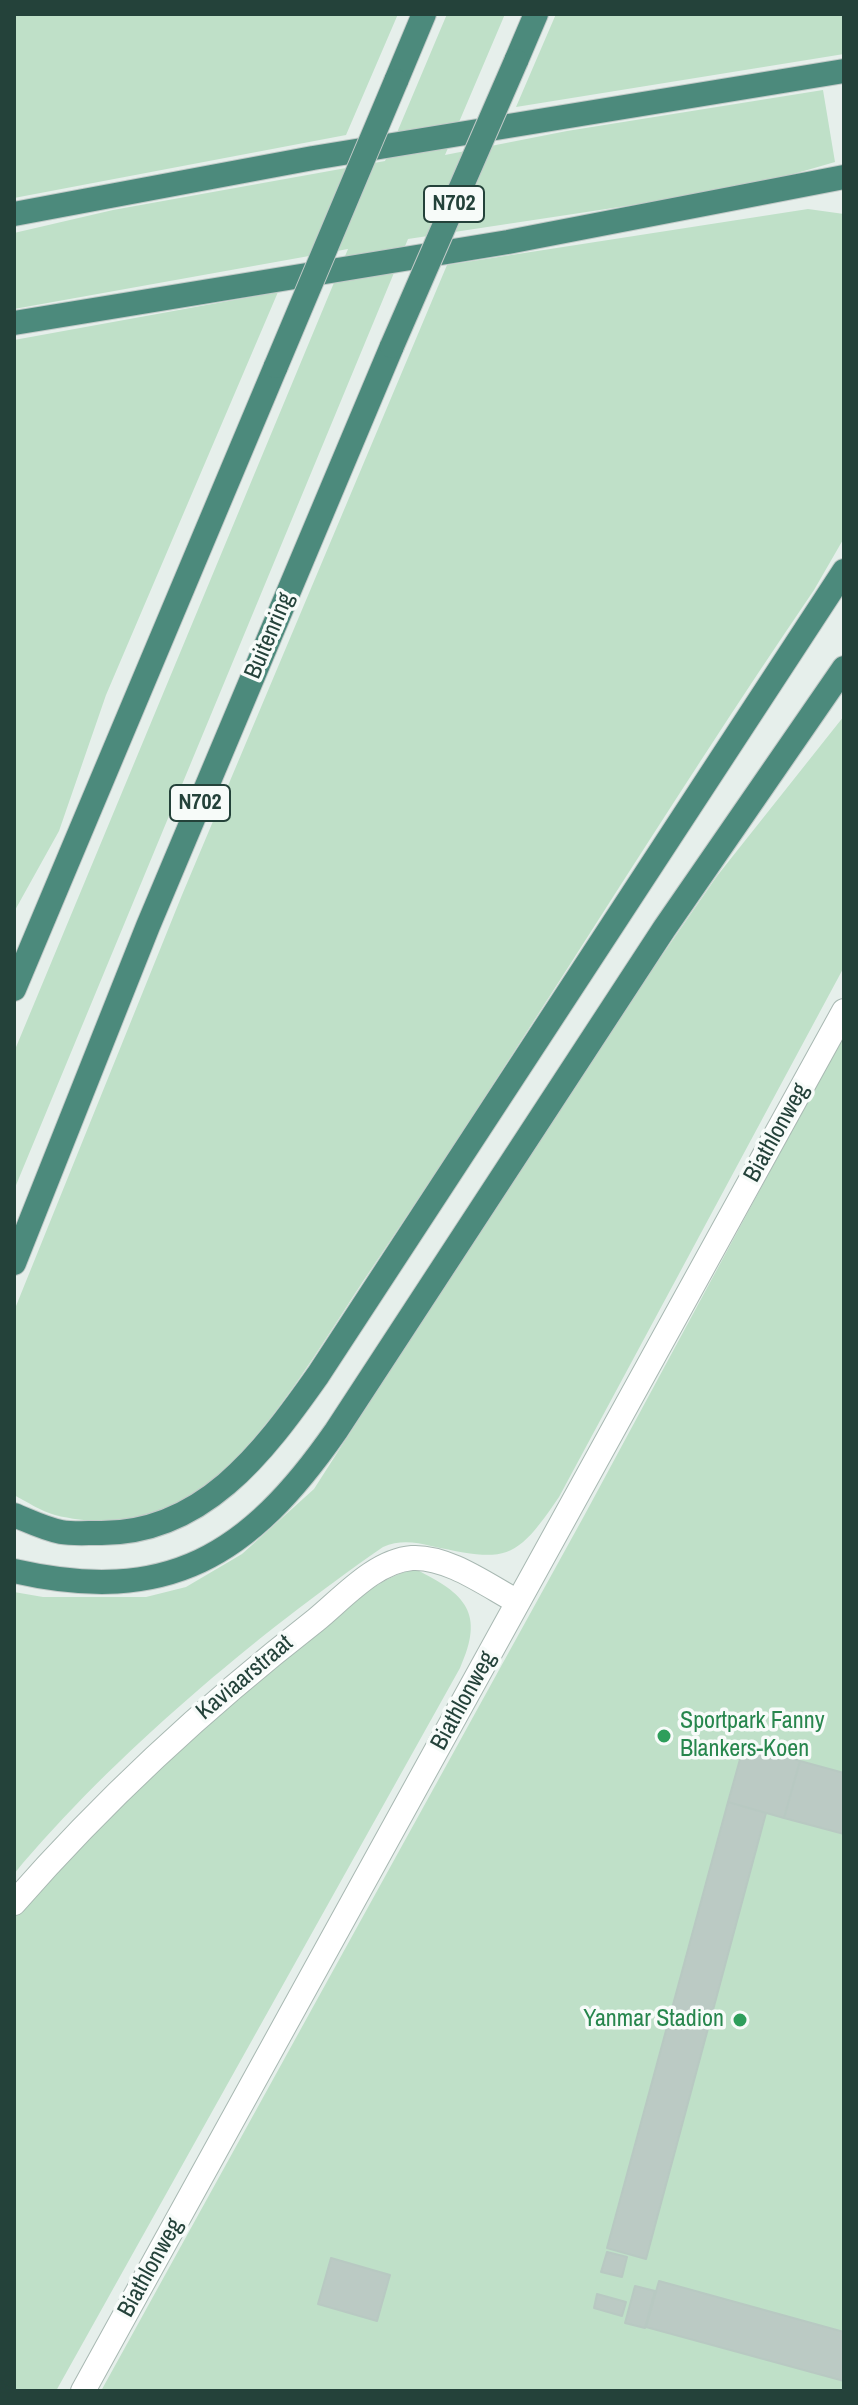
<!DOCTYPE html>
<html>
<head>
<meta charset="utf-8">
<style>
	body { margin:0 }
	#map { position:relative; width:858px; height:2405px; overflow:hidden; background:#e6efeb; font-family:"Archivo Narrow",sans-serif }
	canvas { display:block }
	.frame { position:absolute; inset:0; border:16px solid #24423a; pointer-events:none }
</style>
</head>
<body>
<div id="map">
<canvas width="858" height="2405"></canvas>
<div class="frame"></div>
</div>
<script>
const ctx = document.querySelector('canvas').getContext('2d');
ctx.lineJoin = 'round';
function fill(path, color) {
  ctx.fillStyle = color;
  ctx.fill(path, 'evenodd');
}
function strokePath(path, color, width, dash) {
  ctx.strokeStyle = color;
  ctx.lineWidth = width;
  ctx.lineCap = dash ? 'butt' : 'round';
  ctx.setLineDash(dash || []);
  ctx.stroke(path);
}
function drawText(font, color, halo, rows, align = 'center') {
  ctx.font = font + ' "Archivo Narrow",sans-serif';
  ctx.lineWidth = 7;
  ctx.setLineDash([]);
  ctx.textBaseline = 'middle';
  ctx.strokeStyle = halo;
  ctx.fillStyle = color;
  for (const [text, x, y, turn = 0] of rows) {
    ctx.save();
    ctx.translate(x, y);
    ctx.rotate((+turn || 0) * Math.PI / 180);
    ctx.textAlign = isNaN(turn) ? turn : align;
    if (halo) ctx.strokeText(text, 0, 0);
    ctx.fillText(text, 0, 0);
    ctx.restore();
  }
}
fill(new Path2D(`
	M14,14H398L346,135L14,198Z
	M447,14H505L445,155L567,131L823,90L835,162L745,188L408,239L14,1190V1052L348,249L14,309V233L113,210L385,161Z
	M556,14H844V54L516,107Z
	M808,209L844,214V538L814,590C662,813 523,1045 372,1268C322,1341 251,1472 170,1509C137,1524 90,1524 55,1515C41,1511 27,1502 14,1495V1311L182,895L447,265Z
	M278,292L106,695L59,831L14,912V340Z
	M844,716V967L559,1497C515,1562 506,1562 431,1546C415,1542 399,1540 383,1547C256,1635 113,1755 14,1874V1592L43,1597H146L186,1587L242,1554L314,1489L579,1075L717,876Z
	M844,1034V2391H101L584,1516Z
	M415,1569C466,1594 485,1613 460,1668L56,2391H14V1918C107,1814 209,1716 319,1630C349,1607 377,1578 415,1569Z`), '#bfe0c8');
const building = new Path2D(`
	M744,1745L800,1761L784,1818L728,1802Z
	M800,1761L844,1773V1834L784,1818Z
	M728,1802L766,1813L646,2259L607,2248Z
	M607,2252L627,2257L622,2277L601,2272Z
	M331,2258L390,2275L377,2321L318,2304Z
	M659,2281L844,2332V2381L646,2327Z
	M635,2286L655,2291L645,2328L625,2323Z
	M597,2294L626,2302L622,2316L594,2308Z`);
fill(building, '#bbcac4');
strokePath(building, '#b8c9c2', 2);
const minor = new Path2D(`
	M14,1903C105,1799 207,1705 316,1620C343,1598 375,1561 412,1558C448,1556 488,1586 518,1602
	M83,2391L844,1011`);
const trunk = new Path2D(`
	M516,61L536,14
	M396,81L424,14
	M14,214L313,158L844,71
	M14,323L508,242L844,177
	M14,989L276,366
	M14,1263L148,926L392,346
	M14,1515C29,1521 45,1529 61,1532C72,1534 86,1533 98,1533C202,1535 263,1453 318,1375L844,571
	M14,1571C168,1606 249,1556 336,1431L664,929L844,668`);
strokePath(minor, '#a8b8b2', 26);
strokePath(trunk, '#c2cac8', 26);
strokePath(minor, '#fff', 24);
strokePath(trunk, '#4c8a7c', 24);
const trunkBridge = new Path2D(`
	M392,346L516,61
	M276,366L396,81`);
strokePath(trunkBridge, '#c2cac8', 26, []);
strokePath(trunkBridge, '#4c8a7c', 24);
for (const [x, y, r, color] of [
	[664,1736,8,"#2e9e5b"],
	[740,2020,8,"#2e9e5b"]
]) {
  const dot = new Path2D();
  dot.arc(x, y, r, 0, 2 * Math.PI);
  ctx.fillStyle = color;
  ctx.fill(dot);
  strokePath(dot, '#f7fbf9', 3);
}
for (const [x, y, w] of [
	[454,204,60],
	[200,803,60]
]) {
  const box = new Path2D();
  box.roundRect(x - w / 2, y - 18, w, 36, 6);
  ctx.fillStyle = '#f7fbf9';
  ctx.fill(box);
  strokePath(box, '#24423a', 2);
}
drawText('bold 22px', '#24423a', null, [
	["N702",454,204],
	["N702",200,803]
]);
drawText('24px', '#24423a', '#f7fbf9', [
	["Buitenring",270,636,-67],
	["Biathlonweg",777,1133,-61],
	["Kaviaarstraat",245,1678,-40],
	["Biathlonweg",464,1701,-61],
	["Biathlonweg",151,2268,-61]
]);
drawText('24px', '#27864d', '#f7fbf9', [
	["Sportpark Fanny",680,1722],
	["Blankers-Koen",680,1750],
	["Yanmar Stadion",724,2020,"right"]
], 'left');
</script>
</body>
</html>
